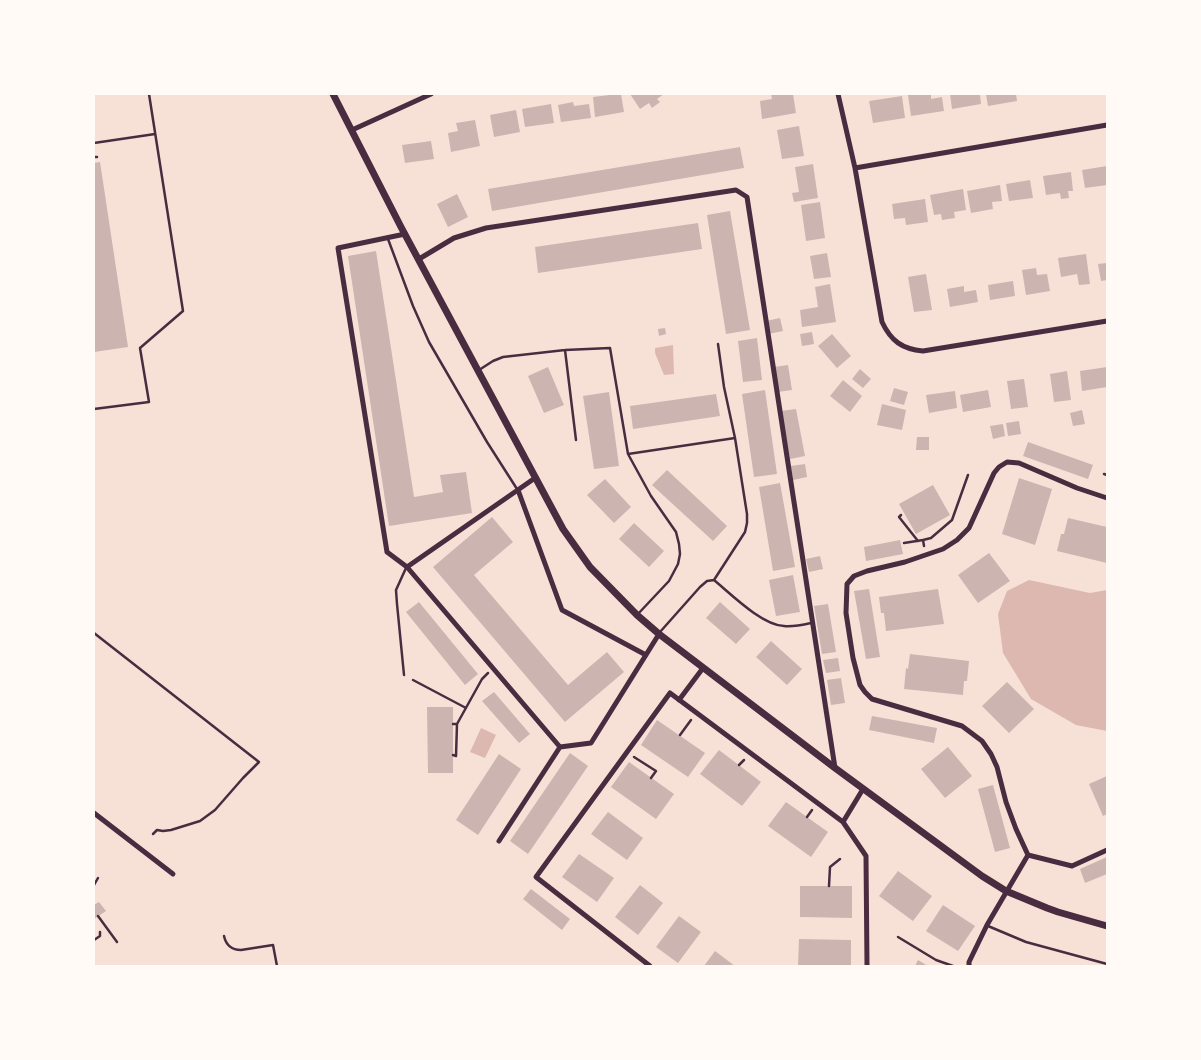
<!DOCTYPE html>
<html>
<head>
<meta charset="utf-8">
<style>
	body { margin:0 }
	#map { position:relative; width:1201px; height:1060px; overflow:hidden; background:#f7e1d7; font-family:"Golos Text",sans-serif }
	canvas { display:block }
	.frame { position:absolute; inset:0; border:95px solid #fffaf5; pointer-events:none }
</style>
</head>
<body>
<div id="map">
<canvas width="1201" height="1060"></canvas>
<div class="frame"></div>
</div>
<script>
const ctx = document.querySelector('canvas').getContext('2d');
ctx.lineJoin = 'round';
function fill(path, color) {
  ctx.fillStyle = color;
  ctx.fill(path, 'evenodd');
}
function strokePath(path, color, width, dash) {
  ctx.strokeStyle = color;
  ctx.lineWidth = width;
  ctx.lineCap = dash ? 'butt' : 'round';
  ctx.setLineDash(dash || []);
  ctx.stroke(path);
}
fill(new Path2D(`
	M673,345L674,374L664,375L655,353V348Z
	M1029,580L1090,593L1107,590V731L1076,725L1031,699L1003,653L998,614L1007,591Z
	M481,728L496,735L485,758L470,752Z`), '#dcb8b0');
fill(new Path2D(`
	M618,94H621L624,112L595,117L593,97Z
	M630,94H664L657,99L660,102L652,108L649,103L640,109Z
	M771,94H793L796,113L762,119L760,101L772,99Z
	M913,94H931V99L942,97L944,111L911,116L908,95Z
	M950,94H980L981,104L952,109Z
	M986,94H1016L1017,101L988,106Z
	M902,96L905,118L873,123L869,101Z
	M573,102L574,106L589,104L591,118L561,122L558,105Z
	M551,104L554,123L525,127L522,109Z
	M516,110L520,132L494,137L490,115Z
	M475,120L480,146L451,152L448,133L458,131L456,123Z
	M799,126L804,156L782,159L777,130Z
	M431,141L434,159L405,163L402,145Z
	M740,147L744,168L492,211L488,189Z
	M100,162L128,347L94,352V163Z
	M813,164L818,198L794,202L792,193L799,192L795,167Z
	M1107,166V185L1085,188L1082,170Z
	M1071,172L1073,191H1068L1069,198L1061,199L1060,193L1046,195L1043,176Z
	M1030,180L1033,198L1009,201L1006,184Z
	M1000,185L1002,201L992,202L993,209L971,213L967,191Z
	M963,189L966,210L954,212L955,218L942,220L941,214L934,215L930,195Z
	M457,194L468,217L448,227L437,204Z
	M925,199L928,222L906,225L905,218L894,219L892,204Z
	M820,202L825,238L806,241L801,205Z
	M730,211L750,330L726,334L707,215Z
	M698,223L702,249L538,273L535,247Z
	M376,251L414,497L443,492L440,475L466,472L472,513L389,526L348,256Z
	M827,253L831,277L814,279L810,256Z
	M1086,254L1090,284L1079,285L1077,274L1061,277L1058,258Z
	M1107,263V280L1101,281L1098,264Z
	M1036,268L1037,275L1047,274L1050,291L1026,295L1022,270Z
	M926,274L932,310L914,312L908,277Z
	M1013,281L1015,296L990,300L988,285Z
	M830,284L836,322L802,327L800,310L818,307L815,287Z
	M964,286V292L976,290L978,302L950,307L947,289Z
	M780,318L783,331L768,334L766,321Z
	M665,328L666,334L659,336L658,329Z
	M812,332L814,344L802,346L800,334Z
	M832,334L851,356L837,368L818,346Z
	M757,338L762,380L743,382L738,341Z
	M788,365L792,390L778,392L774,367Z
	M548,367L564,405L544,413L528,376Z
	M1107,367V387L1082,391L1080,371Z
	M860,369L871,379L863,388L852,379Z
	M1067,371L1071,400L1054,402L1050,374Z
	M1024,379L1028,407L1011,409L1007,381Z
	M843,380L862,396L850,412L830,396Z
	M894,388L908,392L904,405L890,401Z
	M765,390L777,474L754,477L742,394Z
	M988,390L991,407L963,412L960,395Z
	M955,391L957,408L929,413L926,395Z
	M609,392L619,466L594,469L583,396Z
	M716,394L720,416L633,429L630,406Z
	M882,404L906,410L902,430L877,425Z
	M796,409L805,456L790,459L781,411Z
	M1082,410L1085,424L1073,426L1070,413Z
	M1019,421L1021,434L1008,436L1006,423Z
	M1003,424L1005,436L993,439L990,426Z
	M917,437H929V450H916Z
	M1028,442L1093,465L1088,479L1023,456Z
	M805,464L807,477L793,480L791,466Z
	M667,470L727,526L713,541L652,485Z
	M1019,478L1052,489L1035,545L1002,534Z
	M605,479L631,507L614,523L587,495Z
	M780,483L795,567L773,571L759,487Z
	M933,485L950,515L916,534L899,504Z
	M492,517L513,542L474,575L568,685L607,652L624,672L565,722L433,567Z
	M1068,518L1107,527V563L1057,551L1061,534H1064Z
	M634,523L664,551L649,567L619,539Z
	M900,540L903,554L866,561L864,547Z
	M989,553L1010,581L978,603L958,575Z
	M820,556L823,569L809,572L806,559Z
	M793,575L800,612L776,616L769,580Z
	M869,589L880,657L866,659L854,591Z
	M938,589L944,624L886,631L884,613H881L879,597Z
	M419,602L478,674L465,685L406,612Z
	M720,602L750,629L736,644L706,618Z
	M828,604L836,652L822,654L814,606Z
	M771,641L802,669L787,685L756,657Z
	M910,654L969,661L967,681H964L963,695L904,689L906,668L908,669Z
	M838,658L840,671L826,673L823,660Z
	M841,678L845,703L831,705L827,680Z
	M1007,682L1034,709L1009,733L982,706Z
	M494,692L530,734L519,743L482,701Z
	M427,707H453V773H428Z
	M872,716L937,728L934,743L869,730Z
	M657,720L705,753L688,777L641,745Z
	M948,747L972,776L945,798L921,769Z
	M719,750L761,782L742,806L700,774Z
	M570,753L588,766L528,854L510,841Z
	M499,754L521,769L478,835L456,820Z
	M629,762L674,794L656,819L611,787Z
	M1107,776V814L1103,816L1089,784Z
	M993,785L1010,848L995,852L978,789Z
	M786,802L828,832L811,857L768,826Z
	M608,812L643,838L627,860L591,834Z
	M579,854L614,878L597,902L562,877Z
	M1107,857V874L1085,883L1080,869Z
	M898,871L932,896L913,921L879,896Z
	M640,885L663,903L638,935L615,917Z
	M800,886H852V918L800,917Z
	M531,889L570,919L562,930L523,899Z
	M99,902L106,911L94,919V905Z
	M943,905L975,926L958,951L926,931Z
	M679,916L701,932L678,963L656,947Z
	M799,939L851,940V966H798Z
	M715,951L735,966H704Z
	M918,960L928,966H915Z`), '#ccb4b1');
strokePath(new Path2D(`
	M94,157H97
	M1104,474L1107,475
	M901,515L899,517L918,541
	M923,540L931,538L952,520L968,475
	M904,543L923,540L924,546
	M94,633L259,762L243,778L215,810L200,821L171,830L163,831L157,830L153,834
	M413,680L466,708
	M453,724H457L482,679L488,673
	M680,735L691,720
	M453,755L456,756L457,724
	M634,757L656,771L651,778
	M739,765L744,760
	M807,817L812,810
	M829,886L830,867L840,859
	M224,936C226,945 231,950 241,950L273,945L277,966
	M94,940L100,936V932`), '#4a2c40', 2.5);
strokePath(new Path2D(`
	M94,143L155,134
	M388,239L413,306L429,342L487,442L517,489
	M718,344L724,387L735,438
	M565,350L576,440
	M479,370L493,361L503,357L565,350L610,348L628,454L651,496L676,532L679,544L680,554L678,564L669,581L637,615
	M94,409L149,402L140,348L183,311L149,94
	M628,454L735,438L747,514V523L745,532L714,580
	M660,632L700,587L707,581L714,580C732,595 762,625 784,626C793,627 802,625 811,623
	M404,675L397,604L396,590L406,568
	M94,885L98,878
	M98,916L117,942
	M988,926L1026,942L1107,964
	M898,937L936,960L953,966`), '#4a2c40', 2.5);
strokePath(new Path2D(`
	M838,94L855,168L882,322C891,341 902,349 923,351L1107,321
	M352,130L431,94
	M855,168L1107,125
	M405,234L338,248L387,552L407,567L560,747
	M419,259L454,238L486,228L736,190L747,197L835,768
	M518,490L562,610L646,655
	M407,567L535,478
	M679,700L703,668
	M94,813L173,874
	M843,822L863,789
	M499,841L560,747L591,743L659,634
	M1028,855L1016,829L1006,802L997,767L991,754L982,741L962,726L872,699L865,692L860,685L853,658L846,613L847,584L854,576L867,571L905,562L943,549L957,540L969,528L994,473L999,467L1007,462L1019,463L1077,488L1107,498
	M650,966L536,877L670,693L843,822L866,856L867,966
	M969,966V962L987,925L1028,855L1072,866L1107,850`), '#4a2c40', 5);
strokePath(new Path2D(`
	M333,94L401,227L563,529L590,567L637,615L659,634L835,768L982,876L1006,891L1047,908L1058,912L1107,926`), '#4a2c40', 7);
</script>
</body>
</html>
